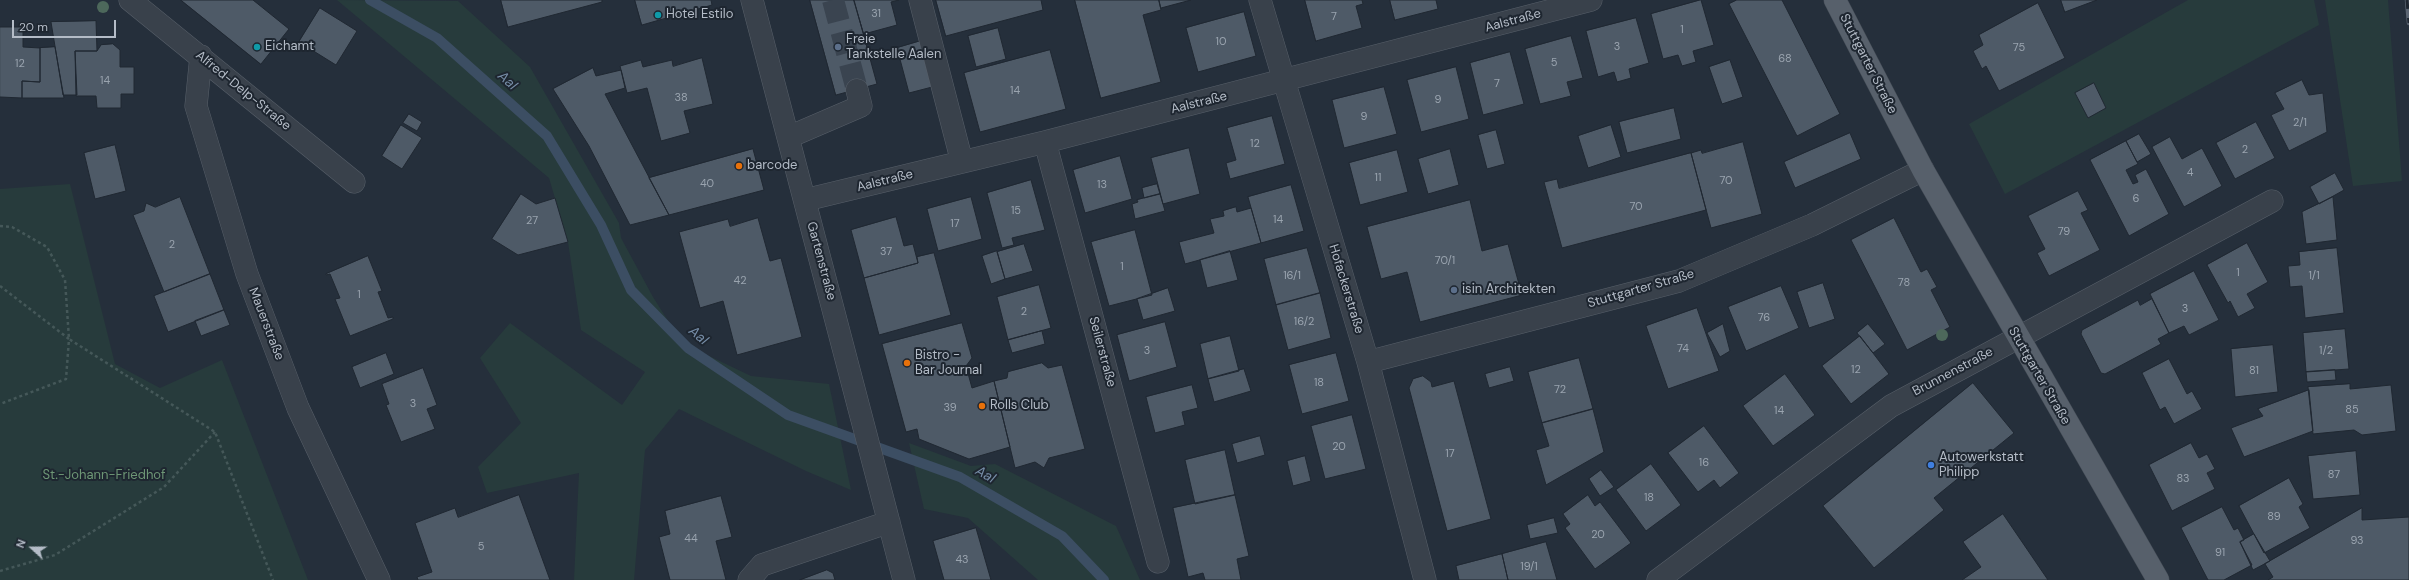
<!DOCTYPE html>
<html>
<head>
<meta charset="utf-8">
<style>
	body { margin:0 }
	#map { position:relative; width:2409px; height:580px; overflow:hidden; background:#252f3b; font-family:"DM Sans",sans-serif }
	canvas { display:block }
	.north { position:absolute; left:12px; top:528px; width:40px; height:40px; -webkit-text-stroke:3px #1e2630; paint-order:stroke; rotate:291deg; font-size:11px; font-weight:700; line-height:16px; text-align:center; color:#b4bcc7 }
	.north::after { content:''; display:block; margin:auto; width:14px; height:18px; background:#b4bcc7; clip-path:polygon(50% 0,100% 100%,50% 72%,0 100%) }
	.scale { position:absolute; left:12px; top:20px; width:104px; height:18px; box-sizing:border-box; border:2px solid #b4bcc7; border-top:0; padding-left:5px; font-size:12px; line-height:14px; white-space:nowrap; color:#b4bcc7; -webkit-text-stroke:3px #1e2630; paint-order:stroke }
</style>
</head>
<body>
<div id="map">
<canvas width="2409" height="580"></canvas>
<div class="north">N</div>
<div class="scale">20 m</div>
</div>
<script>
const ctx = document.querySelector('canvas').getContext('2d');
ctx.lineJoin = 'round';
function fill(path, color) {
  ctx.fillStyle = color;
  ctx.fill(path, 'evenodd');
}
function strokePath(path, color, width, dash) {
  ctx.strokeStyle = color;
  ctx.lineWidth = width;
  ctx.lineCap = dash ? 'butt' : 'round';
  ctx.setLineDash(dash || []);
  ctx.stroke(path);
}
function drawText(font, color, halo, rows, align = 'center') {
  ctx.font = font + ' "DM Sans",sans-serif';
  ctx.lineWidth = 4;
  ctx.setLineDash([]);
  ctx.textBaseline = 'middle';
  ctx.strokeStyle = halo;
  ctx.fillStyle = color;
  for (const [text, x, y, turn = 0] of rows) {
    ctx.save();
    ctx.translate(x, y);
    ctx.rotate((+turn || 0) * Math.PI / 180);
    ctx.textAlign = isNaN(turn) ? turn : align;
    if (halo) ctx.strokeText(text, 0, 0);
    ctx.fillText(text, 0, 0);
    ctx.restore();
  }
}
fill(new Path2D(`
	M337,0L458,1L530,67L619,223L621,238L653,297L682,343L751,376L829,384L851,490L806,471L679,409L645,450L634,580H574L579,473L487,493L478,467L521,423L480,358L510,323L622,405L645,372L581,330L568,242L549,178Z
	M2188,0H2314L2319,25L2005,194L1969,124Z
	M2325,0H2388L2402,181L2353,186Z
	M70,184L115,364L160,388L222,360L308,580H0V189Z
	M909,443L971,466L995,464L1116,526L1140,580H1038L968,518L924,509Z`), '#273b3c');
strokePath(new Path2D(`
	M370,0L437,38L547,136L601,225L631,290L688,348L788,415L960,477L1062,536L1104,580`), '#3c4e63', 10);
const building = new Path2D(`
	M181,0H253L289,29L261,64Z
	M501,0H602V2L508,27Z
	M635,0H711L712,5L642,25Z
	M810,0H854L877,84L836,95Z
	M854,0H899L891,2L897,25L864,34Z
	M936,0H1041L1043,10L946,36Z
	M1075,0H1159L1161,10L1143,15L1161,82L1101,98Z
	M1159,0H1191L1161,8Z
	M1305,0H1362L1363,4L1356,6L1362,28L1316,41Z
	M1390,0H1436L1438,9L1395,20Z
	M1701,0L1714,45L1693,51L1696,62L1682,66L1678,55L1663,59L1651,14Z
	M1737,0H1782L1840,114L1797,136L1729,4Z
	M2061,0H2097L2065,12Z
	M2038,3L2065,58L1999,91L1986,66L1982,69L1973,51L1983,45L1979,35Z
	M320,8L357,31L336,65L299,42Z
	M1244,12L1256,56L1198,72L1186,28Z
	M1636,18L1649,63L1629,69L1631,78L1617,82L1614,72L1598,77L1586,31Z
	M96,21L97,51H75L77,95H63L51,22Z
	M0,27H23V47L40,48V82L22,81V98L0,97Z
	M998,28L1006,59L976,67L968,36Z
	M1571,36L1583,78L1567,82L1571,96L1540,104L1525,49Z
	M924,40L936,86L909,93L897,48Z
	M113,44L120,50V67H134V94H121V108H97L96,96H76L75,51H97L101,45Z
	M55,47L64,98H22V81L40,82V48Z
	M1050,50L1066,109L980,132L964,73Z
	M1510,52L1524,104L1483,115L1470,63Z
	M702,58L713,104L684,111L690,133L661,141L647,88L627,93L620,66L641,60L643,67L672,60L673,66Z
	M1730,60L1743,97L1722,104L1709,67Z
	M1456,67L1469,119L1421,132L1407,80Z
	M593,68L596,76L621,70L625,88L605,94L669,215L630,225L589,146L553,89Z
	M2302,80L2309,95L2323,93L2327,132L2289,151L2271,115L2284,109L2275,93Z
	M2094,83L2106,108L2088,118L2075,93Z
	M1384,87L1397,134L1344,148L1332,100Z
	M1674,108L1681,139L1627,153L1619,122Z
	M409,114L422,122L417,131L403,123Z
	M1272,116L1285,164L1230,179L1226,163L1236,160L1227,128Z
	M2256,122L2275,158L2235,179L2216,143Z
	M401,125L422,138L402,169L382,156Z
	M1611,125L1621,157L1588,168L1578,136Z
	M1496,130L1505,164L1487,169L1478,135Z
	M1850,133L1861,159L1795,188L1784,162Z
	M2139,134L2151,154L2137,162L2126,141Z
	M2170,137L2182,159L2202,148L2222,186L2184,207L2152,147Z
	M2126,141L2138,164L2126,170L2133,184L2138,182L2135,175L2146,169L2169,214L2129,236L2090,160Z
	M1743,142L1762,214L1711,228L1691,153L1701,150L1702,153Z
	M115,145L126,191L95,199L84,153Z
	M1189,148L1200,194L1163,204L1151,158Z
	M753,149L764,190L669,215L649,178Z
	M1450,149L1459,185L1428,194L1418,159Z
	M1397,150L1408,192L1360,205L1349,163Z
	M1691,153L1706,210L1562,248L1544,182L1557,179L1559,188Z
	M1120,156L1132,199L1085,213L1073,170Z
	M2335,173L2344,190L2319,204L2310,187Z
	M1031,180L1045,230L1012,238L1014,245L1002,248L987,193Z
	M1157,184L1160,194L1144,198L1142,188Z
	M1291,185L1304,231L1261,243L1248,197Z
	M2078,191L2088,210L2081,213L2100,250L2049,276L2037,253L2045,249L2028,216Z
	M521,194L536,204L555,198L568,242L518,255L492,239Z
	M1160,194L1165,211L1135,219L1132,204L1138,202L1137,200Z
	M180,197L210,274L164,292L133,215L144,211L146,203L155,207Z
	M971,197L982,239L938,251L927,209Z
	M2333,197L2337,240L2306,244L2302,212Z
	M1470,200L1482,251L1508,244L1522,295L1420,322L1407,272L1381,279L1367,227Z
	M1236,207L1237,212L1251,208L1261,243L1185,264L1179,242L1214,233L1210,219L1224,216L1223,211Z
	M896,217L904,246L913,244L918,263L864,278L851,230Z
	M758,218L770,261L781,258L802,337L737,355L723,301L700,308L679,232L728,219L730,226Z
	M1894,218L1921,272L1927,269L1937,287L1931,290L1950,327L1907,350L1851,240Z
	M1135,230L1152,295L1109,306L1091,242Z
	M2247,243L2268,282L2247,294L2255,308L2238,317L2230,301L2228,303L2207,265Z
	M1024,244L1033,271L1005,279L997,252Z
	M1307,248L1320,293L1276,305L1264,259Z
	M2337,248L2344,313L2305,318L2302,286L2290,287L2288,266L2300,265L2299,252Z
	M997,251L1005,279L991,284L982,256Z
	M1230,251L1238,280L1207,288L1200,260Z
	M934,253L951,315L879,335L864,278L918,263L917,257Z
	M368,256L382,291L378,292L388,318L393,317V319L350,336L335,299L340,298L330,274L326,275V274Z
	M2194,271L2219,320L2189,335L2184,326L2169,333L2150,294Z
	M210,274L224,310L168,332L154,296Z
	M1823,283L1835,319L1809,328L1797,292Z
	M1039,285L1051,328L1008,340L997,297Z
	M1781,286L1799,328L1746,351L1728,307Z
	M1168,288L1175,311L1143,320L1137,299Z
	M1320,293L1331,338L1288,350L1276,305Z
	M2152,299L2169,333L2158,339L2161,344L2105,374L2101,373L2081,334L2082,330L2138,300L2140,305Z
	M1697,308L1719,371L1668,389L1646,326Z
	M224,310L230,325L201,336L195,321Z
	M1165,322L1177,367L1129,381L1117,335Z
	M962,323L972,358L966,366L972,388L994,381L1010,447L969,459L919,439L917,429L906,432L882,344Z
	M1723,324L1730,351L1720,357L1707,333Z
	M1868,324L1885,344L1873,353L1857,333Z
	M2345,329L2349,369L2306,372L2303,333Z
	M1042,331L1045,344L1012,353L1008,340Z
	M1230,336L1239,371L1208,379L1200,344Z
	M1860,336L1889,374L1851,404L1822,366Z
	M2273,345L2278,392L2235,397L2231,349Z
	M386,353L394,374L360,388L352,367Z
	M1336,353L1349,401L1302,414L1289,365Z
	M1579,358L1593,409L1542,423L1528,372Z
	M2169,359L2187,394L2192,391L2202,409L2174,424L2165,407L2160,410L2142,373Z
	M1042,363L1048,368L1062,365L1085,449L1049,458L1044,468L1035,462L1015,468L994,381L1007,378L1008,372Z
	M1510,367L1514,381L1489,388L1485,374Z
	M423,368L437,405L427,409L435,429L401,442L386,405L389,404L382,384Z
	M1244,369L1251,391L1214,402L1208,379Z
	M2335,370L2336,380L2307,382L2306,372Z
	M1785,374L1815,415L1773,446L1743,406Z
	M1423,376L1431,382L1432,387L1454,381L1491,519L1447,531L1409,388L1413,379Z
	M1973,383L2014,433L1934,498L1944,510L1874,568L1823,506Z
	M2350,384V389L2391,385L2396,431L2362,435L2354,430L2313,434L2308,387Z
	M1192,385L1198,408L1182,412L1185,425L1155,433L1146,397Z
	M2309,390L2313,431L2244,457L2231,428L2263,416L2258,409Z
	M1593,409L1604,452L1546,485L1536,450L1549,446L1542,423Z
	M1352,415L1366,469L1325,479L1311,426Z
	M1704,426L1739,473L1720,488L1714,480L1698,492L1668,453Z
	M1260,436L1265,455L1237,463L1232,444Z
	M2191,443L2199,458L2207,454L2215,469L2207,473L2215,489L2172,511L2149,465Z
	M1225,450L1235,495L1195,504L1185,460Z
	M2356,451L2360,495L2313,499L2308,456Z
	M1305,456L1311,481L1293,486L1287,461Z
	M1651,464L1681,505L1646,531L1616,490Z
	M1601,470L1614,487L1600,496L1589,479Z
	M2289,478L2303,504L2299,507L2310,528L2264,553L2239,506Z
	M519,495L550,580H418L417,577L432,572L415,523L455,508L458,517Z
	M1235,495L1249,556L1237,559L1241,580H1205L1203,573L1188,577L1173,508Z
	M1588,495L1595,506L1600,502L1631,543L1595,569L1565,528L1570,524L1563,514Z
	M721,496L732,537L716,541L726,580H670L659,537L670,534L665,511Z
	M2222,507L2234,530L2238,528L2244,540L2240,542L2252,565L2224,580H2208L2181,528Z
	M2362,508V520L2409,517V580H2268L2273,577L2265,564Z
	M2003,514L2048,580H1962L1981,567L1963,542Z
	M1554,518L1558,533L1530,539L1527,525Z
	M976,528L991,580H944L933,541Z
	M2254,534L2270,561L2253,570L2240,542Z
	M1546,542L1557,580H1508L1502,554Z
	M1502,554L1508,580H1459L1456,566Z
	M827,570L833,573L835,580H800Z`);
fill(building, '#4e5a67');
strokePath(building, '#202832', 1);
strokePath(new Path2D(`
	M833,0L857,90`), '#3a4450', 22, [22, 11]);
const minor = new Path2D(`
	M130,0L354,182
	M752,0L904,580
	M920,0L962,162
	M1260,0L1368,362L1425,580
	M201,56L196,106L247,274L298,408L379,580
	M789,137L861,106L857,90
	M1045,142L1158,562
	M805,200L1045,142L1591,0
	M1368,362L1679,281L1812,225L1923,170
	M749,580L762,565L889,522
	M1658,580L1891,406L2272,201`);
const major = new Path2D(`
	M1835,0L1923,170L2158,580`);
strokePath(minor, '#575f69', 23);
strokePath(major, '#424a54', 23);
strokePath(new Path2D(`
	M0,226L12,227L47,247L65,280L69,339L215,432L273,580
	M0,286L69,339L66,379L0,404
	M0,571L55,555L164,487L215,432`), '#455859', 2.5, [3, 3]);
strokePath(minor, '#39414b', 22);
strokePath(major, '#57606b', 22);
const rail = new Path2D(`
	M2407,0L2409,23`);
strokePath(rail, '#5b6572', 4.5);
strokePath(rail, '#1e2630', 3, [9]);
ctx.fillStyle = '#4d685b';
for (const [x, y] of [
	[103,7],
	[1942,335]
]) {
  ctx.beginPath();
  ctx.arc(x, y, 6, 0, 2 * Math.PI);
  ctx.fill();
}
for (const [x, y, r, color] of [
	[658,15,4,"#0f9aa8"],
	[257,47,4,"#0f9aa8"],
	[838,47,4,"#5c6f8a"],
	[739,166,4,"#e8710a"],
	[1454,290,4,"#5c6f8a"],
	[907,363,4,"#e8710a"],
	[982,406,4,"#e8710a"],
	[1931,465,4,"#3f7fe0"]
]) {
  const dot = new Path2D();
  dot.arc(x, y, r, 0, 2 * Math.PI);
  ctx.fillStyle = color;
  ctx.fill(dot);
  strokePath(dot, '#1e2630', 1.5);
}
drawText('11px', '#9aa4af', null, [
	["31",876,14],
	["7",1334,17],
	["1",1682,30],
	["10",1221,42],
	["3",1617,47],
	["75",2019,48],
	["68",1785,59],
	["5",1554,63],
	["12",20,64],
	["14",105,81],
	["7",1497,84],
	["14",1015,91],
	["38",681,98],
	["9",1438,100],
	["9",1364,117],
	["2/1",2300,123],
	["12",1255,144],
	["2",2245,150],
	["4",2190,173],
	["11",1378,178],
	["70",1726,181],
	["40",707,184],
	["13",1102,185],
	["6",2136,199],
	["70",1636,207],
	["15",1016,211],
	["14",1278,220],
	["27",532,221],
	["17",955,224],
	["79",2064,232],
	["2",172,245],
	["37",886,252],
	["70/1",1445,261],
	["1",1122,267],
	["1",2238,273],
	["16/1",1292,276],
	["1/1",2314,276],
	["42",740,281],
	["78",1904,283],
	["1",359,295],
	["3",2185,309],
	["2",1024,312],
	["76",1764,318],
	["16/2",1304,322],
	["74",1683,349],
	["3",1147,351],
	["1/2",2326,351],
	["12",1856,370],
	["81",2254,371],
	["18",1319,383],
	["72",1560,390],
	["3",413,404],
	["39",950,408],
	["85",2352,410],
	["14",1779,411],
	["20",1339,447],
	["17",1450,454],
	["16",1704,463],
	["87",2334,475],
	["83",2183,479],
	["18",1649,498],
	["89",2274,517],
	["20",1598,535],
	["44",691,539],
	["93",2357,541],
	["5",481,547],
	["91",2220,553],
	["43",962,560],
	["19/1",1529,567]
]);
drawText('13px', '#b4bcc7', '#1e2630', [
	["Hotel Estilo",666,15],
	["Freie",846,40],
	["Tankstelle Aalen",846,55],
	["Eichamt",265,47],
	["barcode",747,166],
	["isin Architekten",1462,290],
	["Bistro -",915,356],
	["Bar Journal",915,371],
	["Rolls Club",990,406],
	["Autowerkstatt",1939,458],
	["Philipp",1939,473]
], 'left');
drawText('13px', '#b4bcc7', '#1e2630', [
	["Aalstraße",1513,21,-15],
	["Stuttgarter Straße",1868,64,63],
	["Alfred-Delp-Straße",243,91,39],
	["Aalstraße",1199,103,-14],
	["Aalstraße",885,181,-14],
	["Gartenstraße",821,261,75],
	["Hofackerstraße",1346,289,73],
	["Stuttgarter Straße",1641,289,-16],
	["Mauerstraße",266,324,69],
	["Seilerstraße",1102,352,75],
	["Brunnenstraße",1953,372,-28],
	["Stuttgarter Straße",2039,376,60]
]);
drawText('13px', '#6d9675', '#1e2630', [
	["St.-Johann-Friedhof",104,476]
]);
drawText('italic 14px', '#778ea8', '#1e2630', [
	["Aal",507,81,42],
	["Aal",698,336,40],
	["Aal",985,475,30]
]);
</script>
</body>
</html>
